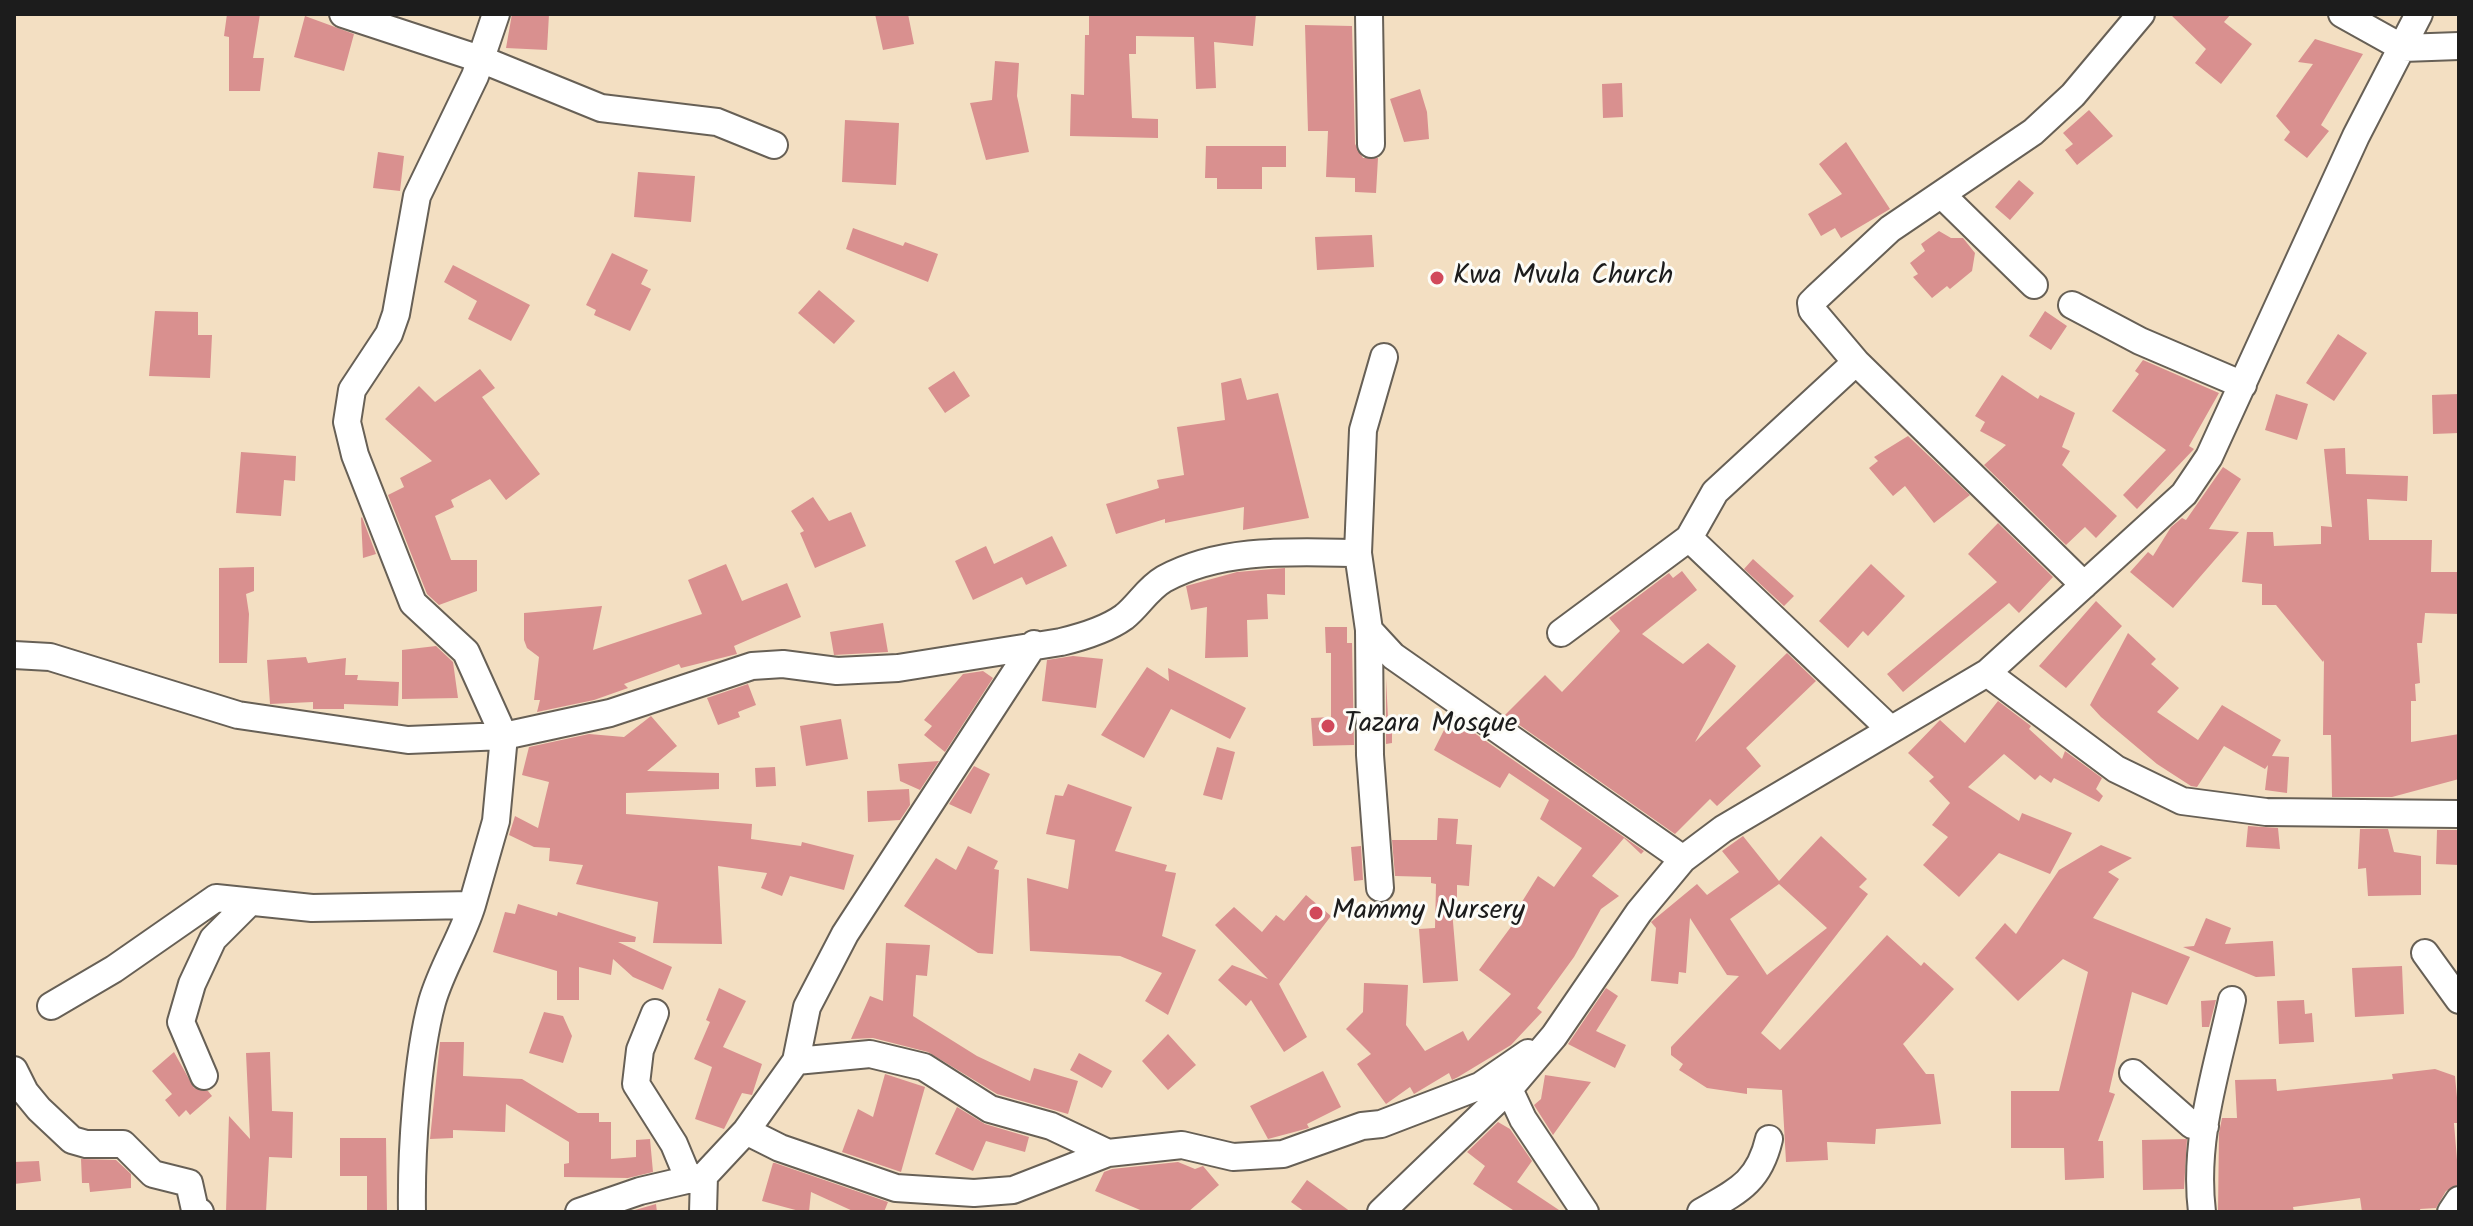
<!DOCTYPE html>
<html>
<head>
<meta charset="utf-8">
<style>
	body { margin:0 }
	#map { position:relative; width:2473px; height:1226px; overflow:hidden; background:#f3dfc2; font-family:Kalam,sans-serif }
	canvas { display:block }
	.frame { position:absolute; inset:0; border:16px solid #1c1c1c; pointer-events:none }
</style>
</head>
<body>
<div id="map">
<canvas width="2473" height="1226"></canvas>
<div class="frame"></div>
</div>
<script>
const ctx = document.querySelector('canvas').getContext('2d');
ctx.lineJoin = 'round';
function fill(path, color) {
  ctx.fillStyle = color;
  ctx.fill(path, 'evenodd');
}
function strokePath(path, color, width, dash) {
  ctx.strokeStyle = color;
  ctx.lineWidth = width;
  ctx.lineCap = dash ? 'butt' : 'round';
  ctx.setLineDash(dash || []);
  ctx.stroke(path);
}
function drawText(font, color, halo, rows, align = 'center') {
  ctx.font = font + ' Kalam,sans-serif';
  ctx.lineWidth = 6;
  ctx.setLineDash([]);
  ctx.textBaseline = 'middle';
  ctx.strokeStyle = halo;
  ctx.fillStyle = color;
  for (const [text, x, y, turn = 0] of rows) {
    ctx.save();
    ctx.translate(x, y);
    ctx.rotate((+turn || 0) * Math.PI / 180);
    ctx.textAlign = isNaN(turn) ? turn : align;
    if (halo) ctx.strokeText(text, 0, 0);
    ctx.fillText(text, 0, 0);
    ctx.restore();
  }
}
fill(new Path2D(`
	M227,14H260L253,58H264L260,91H229V37L224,36Z
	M512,14H549L547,50L506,48Z
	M875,14H908L914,44L883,50Z
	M1256,14L1253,46L1214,42L1216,88L1196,89L1194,37L1136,36V54H1129L1132,118L1158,119V138L1070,136L1071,94L1084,95L1085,35H1089V16Z
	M2170,14H2231L2224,22L2252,44L2221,84L2195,63L2206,49Z
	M305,16L354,34L344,71L294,57Z
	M1305,25L1352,26L1355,144L1363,158H1378L1376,193L1355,192V178L1326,177L1328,131H1308Z
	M2315,39L2363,54L2321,125L2329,131L2307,158L2284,140L2290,132L2276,116L2313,64L2298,62Z
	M995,61L1019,63L1017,96L1029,152L986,160L970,103L992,100Z
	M1622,83L1623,117L1603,118L1602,84Z
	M1420,89L1427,112L1429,139L1404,142L1390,99Z
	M2089,110L2113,136L2077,165L2065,150L2073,144L2063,133Z
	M845,120L899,123L896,185L842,182Z
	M1846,142L1890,209L1841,238L1835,228L1821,236L1808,214L1842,194L1819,164Z
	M1206,146H1286V167H1262V189H1217V178H1205Z
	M378,152L404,156L400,191L373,188Z
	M638,172L695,176L691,222L634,217Z
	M2019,180L2034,193L2010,220L1995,207Z
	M853,228L903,246L905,242L938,254L928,282L846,249Z
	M1939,231L1951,238H1963L1975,253L1972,271L1950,289L1947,286L1932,298L1913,277L1918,274L1910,263L1925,251L1921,244Z
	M1372,235L1374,267L1317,270L1315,237Z
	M612,253L648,270L641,284L651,289L630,331L594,315L596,310L586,305Z
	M453,265L530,305L511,341L468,319L477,301L444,282Z
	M819,290L855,321L834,344L798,313Z
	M155,311L198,312V335H212L210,378L149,376Z
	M2045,311L2067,326L2051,350L2029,336Z
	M2338,334L2367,353L2334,401L2306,383Z
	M2143,360L2219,393L2189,446L2194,449L2137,509L2123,495L2166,450L2112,411L2139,374L2135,371Z
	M480,369L495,388L482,397L540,474L506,500L490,479L451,500L454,507L435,516L451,560H477V591L439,605L427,594L388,495L404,487L400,478L432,461L385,419L419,386L435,402Z
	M954,371L970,396L945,413L928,388Z
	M2002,375L2038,399L2040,395L2075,413L2062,447L2070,451L2062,465L2117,516L2096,538L2085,527L2066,545L1984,465L2006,445L1980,431L1985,422L1975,416Z
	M1241,378L1247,400L1278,393L1309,518L1243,530L1244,507L1165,523V519L1116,534L1106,504L1159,488L1157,480L1184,475L1177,427L1225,420L1221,383Z
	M2276,394L2308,404L2297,440L2265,430Z
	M2459,394V433L2433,434L2432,395Z
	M1908,436L1970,495L1934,523L1905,486L1893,496L1869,468L1878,461L1874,457Z
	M2345,448L2346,474L2408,476L2407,501L2367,499L2369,540H2432L2431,572H2459V614L2425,613L2422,643H2417L2420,683L2415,684L2416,701H2411V742L2459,734V779L2392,797H2332L2331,735H2323L2324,660L2323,662L2276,605H2262V584L2242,582L2247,532H2273L2274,546L2321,544V526L2332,527L2324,449Z
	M241,452L296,456L295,481L284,480L281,516L236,513Z
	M2223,467L2241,479L2209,529L2239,532L2173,608L2130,572L2148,552L2153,556L2171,527L2182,518L2186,520Z
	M813,497L829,521L851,512L866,546L815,568L800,533L804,531L791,511Z
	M362,517L376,554L363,558L361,518Z
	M1998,523L2053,577L2019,613L2009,603L1903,692L1887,674L1997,582L1968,554Z
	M1052,536L1067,566L1026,585L1022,577L973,600L955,561L986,546L994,564Z
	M1753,559L1794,596L1784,606L1744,569Z
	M726,564L742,601L787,583L801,617L734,646L737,654L681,668L679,664L624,684L628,688L594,700L537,712L540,700H534L539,657L527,648L524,640V613L602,606L593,650L702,614L688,580Z
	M1871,564L1905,596L1868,636L1863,631L1848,648L1819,621Z
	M254,567V591L246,594L249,614L247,663H219V568Z
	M1285,568V595L1267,594L1268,619L1247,620L1248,657L1205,658L1207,607L1191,610L1186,586L1237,572Z
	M1682,571L1697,590L1642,634L1683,664L1708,643L1736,666L1695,742L1787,653L1816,681L1746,748L1761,766L1717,806L1710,799L1675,834L1505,715L1545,675L1562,692L1620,631L1609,618L1669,573L1673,578Z
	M2096,601L2122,626L2066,688L2039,666Z
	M883,623L888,652L834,655L830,632Z
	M1325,627H1347V643H1352L1354,745L1313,746L1311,718L1331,717V653H1326Z
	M2128,633L2156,659L2151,664L2179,688L2157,712L2198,740L2222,705L2281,740L2272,756L2289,757L2287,793L2265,790L2268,765L2265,769L2224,746L2197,787L2191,786L2157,764L2101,717L2090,705Z
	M436,646L453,662L458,698L402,699V650Z
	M1073,656L1103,659L1096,708L1042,701L1047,660Z
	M306,657L308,663L346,658L345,675H358L357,680L399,682L398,706L344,704V709H313V702L270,704L267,660Z
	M1147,667L1169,681L1168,668L1246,708L1230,739L1171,709L1144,758L1101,735Z
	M983,671L993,678L945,752L924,735L932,726L924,720L963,674Z
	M1386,678L1388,718H1392V743L1386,744Z
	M748,684L756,705L738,712L740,717L718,725L707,698Z
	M1998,701L2031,726L2029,729L2062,759L2065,751L2102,778L2096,789L2103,796L2099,802L2054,778L2051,783L2040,775L2035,780L2004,754L1968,787L2019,821L2022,813L2072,833L2050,874L1999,853L1959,897L1923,865L1948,837L1932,825L1950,803L1929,781L1934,777L1908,753L1940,720L1965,743Z
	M651,716L677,746L647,771L719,773V789L626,793V814L752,824L751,839L801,846L802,842L854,855L844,890L790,876L782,896L761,888L767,873L718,866L722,944L653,943L658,902L576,884L583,865L549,861L550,848L534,847L509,835L515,816L538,828L549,782L522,775L529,747L589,734L624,737Z
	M841,719L848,759L806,766L800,726Z
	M1449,720L1470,730L1644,851L1641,854L1624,838L1592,876L1619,896L1601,909L1574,957L1537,1008L1542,1012L1511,1045L1458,1077L1452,1080L1449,1073L1414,1094L1410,1087L1386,1104L1357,1064L1371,1054L1346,1029L1363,1012L1364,983L1408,985L1406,1025L1425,1051L1463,1031L1468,1041L1511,994L1479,970L1519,916L1515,913L1538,876L1554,887L1582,848L1540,819L1549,800L1509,773L1500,788L1434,750Z
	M1217,747L1235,752L1222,800L1203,795Z
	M939,761L920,790L900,781L898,764Z
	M974,766L990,774L971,814L949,804Z
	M775,767L776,786L756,787L755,768Z
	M1068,784L1132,807L1115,851L1167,865L1165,871L1176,873L1162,936L1196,950L1168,1015L1145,1001L1162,973L1120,956L1030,951L1027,878L1068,889L1075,840L1046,834L1055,795L1063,796Z
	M909,789L910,805L900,820L868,822L867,791Z
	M1438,818L1458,819L1456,844L1472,845L1469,886L1457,885V910H1452L1458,981L1423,983L1419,929L1435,928L1436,884L1431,883V877L1395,876L1392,840H1437Z
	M2248,826L2278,828L2280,849L2246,847Z
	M2360,829H2388L2394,852L2421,856V895L2368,896L2366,868L2358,869Z
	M2437,830H2459V865L2436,864Z
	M1743,836L1779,881L1821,836L1867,879L1859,887L1868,894L1761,1033L1780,1050L1887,935L1921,966L1924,962L1954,989L1903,1044L1926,1074H1934L1941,1124L1876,1129L1875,1144L1827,1142L1828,1160L1786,1162L1782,1090L1747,1088V1094L1707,1088L1679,1070L1683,1064L1671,1055V1047L1739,976L1727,975L1690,918L1686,973L1679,972L1678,984L1651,981L1656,928L1651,922L1697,884L1707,895L1739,872L1722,851ZM1779,884L1827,928L1767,975L1730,919Z
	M2101,845L2132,858L2108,872L2119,879L2093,918L2190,957L2167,1005L2132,992L2109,1092L2115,1094L2098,1141H2103L2104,1178L2065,1180L2064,1148H2011V1091H2059L2088,972L2063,959L2018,1001L1975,958L2005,923L2016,934L2059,870Z
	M968,846L998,861L994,869L999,870L993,954L978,953L904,906L936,858L956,870Z
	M1361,846L1363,880L1354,881L1351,847Z
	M1306,895L1331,916L1279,984L1307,1037L1284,1052L1251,1000L1246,1006L1218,980L1232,965L1268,979L1215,925L1234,907L1262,932L1276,915L1284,921Z
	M518,904L557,916L558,912L636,937L635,942H618L672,967L663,990L633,977L613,959L611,975L579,967V1000H557V971L493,952L505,912L515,914Z
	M2206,918L2231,928L2225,944L2273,941L2275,976L2256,977L2183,947L2194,946Z
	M886,943L930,945L927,976L916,975L913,1016L977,1056L1030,1081L1034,1068L1078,1081L1068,1114L997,1094L928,1052L873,1038L851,1039L870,996L883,1001Z
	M2402,966L2404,1014L2355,1017L2352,968Z
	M719,988L746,1001L723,1047L762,1064L752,1095L742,1093L724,1129L695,1119L712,1067L694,1059L710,1022L706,1020Z
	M1606,988L1618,996L1596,1031L1626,1045L1615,1068L1568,1044Z
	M2216,1000L2209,1027H2202L2201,1001Z
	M2304,1000L2305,1014L2312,1013L2314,1042L2279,1044L2277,1001Z
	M544,1012L563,1016L572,1036L563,1063L529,1053Z
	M1168,1034L1196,1065L1168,1090L1142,1061Z
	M440,1042H464L463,1076L522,1079L578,1113H599V1122H611V1159L636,1157V1140L650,1139L653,1172L628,1178L564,1177V1164L569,1163V1142L506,1104L505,1132L453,1130V1138L430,1139Z
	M174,1052L194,1088L208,1091L212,1096L190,1115L186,1110L179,1117L165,1100L172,1094L152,1071Z
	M270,1052L272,1111L293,1112L292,1158L269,1157L266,1212H226L229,1116L250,1139L246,1053Z
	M1079,1053L1112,1071L1102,1088L1070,1070Z
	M2435,1069L2455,1076L2459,1119V1123H2454L2459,1184L2446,1191L2436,1208L2420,1209L2421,1212H2362L2360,1198L2293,1207L2294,1212H2218L2219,1133L2222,1118H2237L2235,1080L2276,1079L2277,1091L2393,1079L2392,1074Z
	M1323,1071L1341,1107L1307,1124L1309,1128L1268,1139L1250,1106Z
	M885,1074L925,1087L901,1172L842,1152L858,1109L873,1117Z
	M1545,1075L1591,1082L1553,1135L1534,1105L1541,1099Z
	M957,1107L985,1124L1029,1137L1025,1152L986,1141L973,1171L935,1154Z
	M1498,1122L1510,1129L1532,1161L1517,1182L1562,1212H1516L1473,1184L1485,1166L1467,1152Z
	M340,1138H386L387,1212H367V1176H340Z
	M2187,1139L2184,1189L2143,1190L2142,1140Z
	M81,1159L116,1160L131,1174V1188L90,1192L89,1183H82Z
	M39,1161L41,1181L14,1184V1162Z
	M1178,1162L1195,1169L1203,1166L1219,1185L1188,1212H1145L1095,1191L1104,1172L1112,1169Z
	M773,1163H775L888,1202L884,1212H855L811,1192L809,1212H803L762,1201Z
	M1307,1180L1351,1212H1305L1291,1202Z
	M656,1204L657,1212H635V1210Z`), '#d9908f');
const minor = new Path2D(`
	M343,14L483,60L601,108L717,122L774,145
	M1369,14L1371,144
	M2342,14L2403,48L2459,46
	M1942,195L2034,285
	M2072,305L2140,341L2243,385
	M1856,362L2084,585
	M1689,538L1889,728
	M1369,630L1393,656L1683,859
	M1561,633L1689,538L1715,492L1856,362L1812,310L1811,303L1817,297L1890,229L2033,132L2073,95L2141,14
	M14,655L50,657L238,715L408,740L504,736L610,713L752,666L783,664L837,671L898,668L1061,642C1082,637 1106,630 1124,617C1139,605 1147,589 1164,579C1223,547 1293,552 1358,553
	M1987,673L2116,769L2182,801L2266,812L2459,814
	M1380,888L1370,755L1369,630L1358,553L1363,430L1384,357
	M2425,953L2459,1000
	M51,1006L114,969L216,898L312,908L472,905L496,821L504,736L466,652L413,603L355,455L347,422L352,390L389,334L396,314L417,196L475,76L496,14
	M655,1013L640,1050L636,1084L674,1144L689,1180
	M796,1061L807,1007L845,934L1034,644
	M14,1070L25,1092L39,1109L72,1140L86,1144H123L153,1174L189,1183L195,1210L200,1212
	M2133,1073L2192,1125L2205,1126
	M204,1076L181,1022L192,984L213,939L250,902
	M1509,1089L1523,1119L1585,1212
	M1108,1153L1051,1126L990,1109L924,1067L870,1054L796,1061L746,1131L780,1148L896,1188L974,1193L1013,1190L1108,1153L1182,1145L1233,1157L1283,1154L1362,1126L1381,1124L1480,1086L1528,1053
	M412,1212C411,1154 417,1057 432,1002C442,967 462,938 472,905
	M579,1212L640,1191L704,1176
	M703,1212L704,1176L746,1131
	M1381,1212L1509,1089L1554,1036L1639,912L1683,859L1723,829L1987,673L2184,494L2209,457L2356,136L2419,14
	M1701,1212C1738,1191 1759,1182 1769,1139
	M2202,1212C2193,1139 2217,1070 2232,1000
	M2451,1212L2459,1200`);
strokePath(minor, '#676056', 30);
strokePath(minor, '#fff', 26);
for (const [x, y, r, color] of [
	[1437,278,8,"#d1495b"],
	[1328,726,8,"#d1495b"],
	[1316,913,8,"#d1495b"]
]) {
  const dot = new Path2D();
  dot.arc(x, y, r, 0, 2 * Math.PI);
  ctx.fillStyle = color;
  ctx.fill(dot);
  strokePath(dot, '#fdfcf7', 3);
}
drawText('28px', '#1c1c1c', '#fdfcf7', [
	["Kwa Mvula Church",1453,278],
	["Tazara Mosque",1344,726],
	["Mammy Nursery",1332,913]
], 'left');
</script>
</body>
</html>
